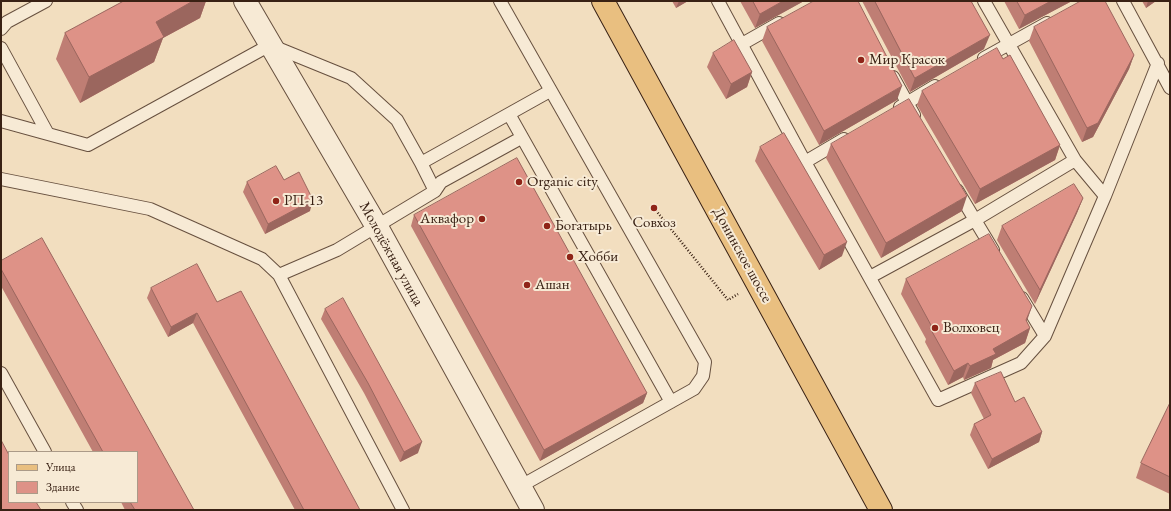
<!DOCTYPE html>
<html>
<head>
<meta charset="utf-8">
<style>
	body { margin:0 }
	#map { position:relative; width:1171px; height:511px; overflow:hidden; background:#f2debf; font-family:"EB Garamond",serif }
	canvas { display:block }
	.frame { position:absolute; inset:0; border:2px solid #392114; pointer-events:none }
	.legend { position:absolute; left:8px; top:451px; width:130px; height:52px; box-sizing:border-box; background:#f7ead5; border:1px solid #ab9a88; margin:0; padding:5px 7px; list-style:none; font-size:12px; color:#392114 }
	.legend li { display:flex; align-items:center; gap:8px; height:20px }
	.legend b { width:20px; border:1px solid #ab9a88 }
</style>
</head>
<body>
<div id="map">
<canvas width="1171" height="511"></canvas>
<div class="frame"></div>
<ul class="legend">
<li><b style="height:5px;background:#e9bf80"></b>Улица</li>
<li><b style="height:11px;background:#de9287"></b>Здание</li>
</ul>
</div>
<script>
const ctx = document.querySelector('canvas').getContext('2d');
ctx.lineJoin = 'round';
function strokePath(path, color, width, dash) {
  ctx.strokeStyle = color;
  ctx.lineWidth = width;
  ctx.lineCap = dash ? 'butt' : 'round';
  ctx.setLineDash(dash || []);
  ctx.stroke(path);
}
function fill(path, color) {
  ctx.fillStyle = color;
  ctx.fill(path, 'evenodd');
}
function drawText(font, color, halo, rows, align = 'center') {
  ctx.font = font + ' "EB Garamond",serif';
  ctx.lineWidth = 4;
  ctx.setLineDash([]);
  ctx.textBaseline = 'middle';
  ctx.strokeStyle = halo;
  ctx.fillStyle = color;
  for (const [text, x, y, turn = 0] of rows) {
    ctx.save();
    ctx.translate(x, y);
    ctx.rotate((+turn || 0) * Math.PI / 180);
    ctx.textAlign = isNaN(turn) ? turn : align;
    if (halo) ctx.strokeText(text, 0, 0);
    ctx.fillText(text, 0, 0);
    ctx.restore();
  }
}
const lane = new Path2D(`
	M500,1L705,362L703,376L694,389L519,487
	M718,1L805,162L938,400L1021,363L1045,336L1105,196L1158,63
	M984,1L1075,160L1105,196
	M1123,1L1170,88
	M1,29L7,22L46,1
	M742,44L779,23
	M1,48L48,134L88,145L270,45L351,78L397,120L421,163
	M984,58L1047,23
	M893,77L914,115
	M900,107L935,86
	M509,114L671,402
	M1,121L48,134
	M805,162L844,139
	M1,179L150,209L262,259L279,275L403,510
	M957,190L993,250
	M435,191L441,182L521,138
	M279,275L337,250L435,191L421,163L550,91
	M870,277L975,220L1075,160
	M1022,298L1045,336
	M1,373L45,452
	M72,502L77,510`);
const street = new Path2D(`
	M245,1L377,227L533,510`);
const primary = new Path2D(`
	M603,1L881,510`);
strokePath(lane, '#67503f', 14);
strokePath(street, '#67503f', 24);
strokePath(primary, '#392114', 24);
strokePath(new Path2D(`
	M654,208L728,300L738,294`), '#392114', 2.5, [1, 2]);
strokePath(lane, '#f7ead5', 12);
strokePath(street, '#f7ead5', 22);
strokePath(primary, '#e9bf80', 22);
fill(new Path2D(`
	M121,1H206L200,18L163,38L154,62L80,103L56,59L65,33L122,2Z
	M672,1H688L676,8Z
	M740,1H804L755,28Z
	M862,1H971L984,49L910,92Z
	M1004,1H1072L1019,29Z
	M1142,1H1156L1146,8Z
	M767,27L897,100L819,145L762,41Z
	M1034,27L1134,55L1129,69L1093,137L1082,142L1029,41Z
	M713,53L752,72L747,87L726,99L707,67Z
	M1003,59L1060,145L1055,160L975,204L917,105L922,91Z
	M831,144L962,211L881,258L826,158Z
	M760,147L842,256L819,270L755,161Z
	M284,180L310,211L265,234L243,192L247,182Z
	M1083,198L1077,213L1035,304L997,240L1002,226Z
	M414,215L647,393L643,403L540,461L411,226Z
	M1,261L194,510H125L121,502H137V452H93L1,286Z
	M906,279L1027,322L1030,328L1025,343L993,360L991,368L964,380L963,377L948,385L925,342L926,339L901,294Z
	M151,288L217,302L360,510H295L193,323L168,337L147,298Z
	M325,309L418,453L400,462L364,393L321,319Z
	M975,383L1015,402L1042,432L1039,442L988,469L970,435L974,424L984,419L971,393Z
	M1170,403V494L1136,478L1141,463Z`), '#bf7e74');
fill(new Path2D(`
	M193,1H206L200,18L163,38L154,62L80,103L89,77L156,22Z
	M679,1H688L676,8Z
	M783,1H804L755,28L760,14Z
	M1051,1H1072L1019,29L1025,15Z
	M1148,1H1156L1146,8Z
	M990,35L984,49L910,92L915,78Z
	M1134,55L1129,69L1093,137L1082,142L1087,128Z
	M752,72L747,87L726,99L731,84Z
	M902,86L897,100L819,145L824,131Z
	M1060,145L1055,160L975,204L980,189Z
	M967,196L962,211L881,258L886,243Z
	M1083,198L1077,213L1035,304L1040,290Z
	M313,200L310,211L265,234L268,224Z
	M847,242L842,256L819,270L824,255Z
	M1032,306L1027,321L1021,333L1030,328L1025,343L993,360L991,368L964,380L970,366L993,349L1026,320Z
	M197,313L193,323L168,337L171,327Z
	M968,363L963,377L948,385L954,371Z
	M647,393L643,403L540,461L544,450Z
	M1042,432L1039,442L988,469L992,459Z
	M422,442L418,453L400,462L404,452Z`), '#9b665e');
const building = new Path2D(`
	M124,1H193L156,22L164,37L89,77L65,33Z
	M753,1H783L760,14Z
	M814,1H858L902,86L824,131L767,27Z
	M875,1H971L990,35L915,78Z
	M1017,1H1051L1025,15Z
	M1081,1H1105L1134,55L1098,123L1087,128L1034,27Z
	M734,40L752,72L731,84L713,53Z
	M997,48L1003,59L1010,55L1060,145L980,189L922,91Z
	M909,99L967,196L886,243L831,144Z
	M784,133L847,242L824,255L760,147Z
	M517,158L647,393L544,450L414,215Z
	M276,166L284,180L299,172L313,200L268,224L247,182Z
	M1074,184L1083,198L1040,290L1002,226Z
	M989,234L1032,306L1026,320L1030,328L993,349L996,354L970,366L968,363L954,371L930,328L932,327L906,279Z
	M42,238L194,510H135L130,502H137V452H103L1,269V261Z
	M197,264L217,302L241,291L360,510H304L197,313L171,327L151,288Z
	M343,298L422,442L404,452L368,383L325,309Z
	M1001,372L1015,402L1024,397L1042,432L992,459L974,424L991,415L975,383Z
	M1170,403V477L1141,463Z
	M1,440L9,455V502H36L41,510H1Z`);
fill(building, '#de9287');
strokePath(building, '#9b665e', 1);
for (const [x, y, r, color] of [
	[861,60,4,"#8f2418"],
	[519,182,4,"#8f2418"],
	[276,201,4,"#8f2418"],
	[654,208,4,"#8f2418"],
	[482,219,4,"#8f2418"],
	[547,226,4,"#8f2418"],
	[570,257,4,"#8f2418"],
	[527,285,4,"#8f2418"],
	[935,328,4,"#8f2418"]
]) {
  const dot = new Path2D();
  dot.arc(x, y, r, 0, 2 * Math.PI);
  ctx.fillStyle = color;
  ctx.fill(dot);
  strokePath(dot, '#f7ead5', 1.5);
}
drawText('15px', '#392114', '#f7ead5', [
	["Мир Красок",869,60],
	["Organic city",527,182],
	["РП-13",284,201],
	["Аквафор",474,219,"right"],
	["Совхоз",654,223,"center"],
	["Богатырь",555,226],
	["Хобби",578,257],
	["Ашан",535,285],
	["Волховец",943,328]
], 'left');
drawText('15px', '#392114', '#f7ead5', [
	["Молодёжная улица",391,254,61],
	["Донинское шоссе",742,255,61]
]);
</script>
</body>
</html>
